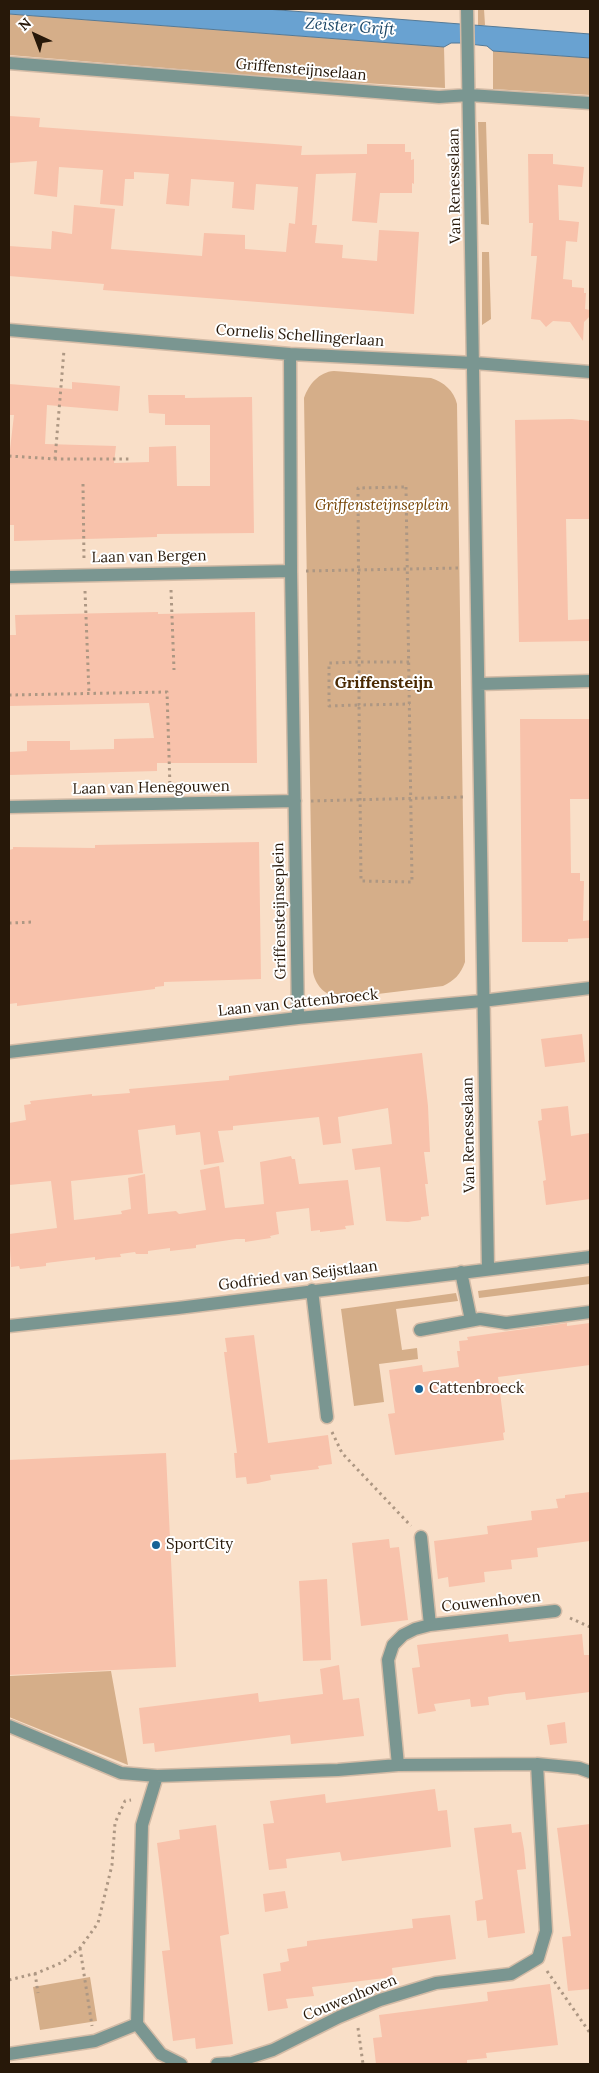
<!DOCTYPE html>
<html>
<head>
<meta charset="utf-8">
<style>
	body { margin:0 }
	#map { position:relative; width:599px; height:2073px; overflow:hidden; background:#f9dfc8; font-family:Lora,serif }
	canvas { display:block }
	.frame { position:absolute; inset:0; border:10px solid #271809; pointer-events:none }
	.north { position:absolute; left:10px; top:10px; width:50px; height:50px; -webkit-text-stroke:4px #fff; paint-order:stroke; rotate:317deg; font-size:14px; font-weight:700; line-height:20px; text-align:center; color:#271809 }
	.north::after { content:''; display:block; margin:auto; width:18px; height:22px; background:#271809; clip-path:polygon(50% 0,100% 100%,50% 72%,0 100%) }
</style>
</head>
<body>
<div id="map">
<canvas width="599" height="2073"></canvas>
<div class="frame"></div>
<div class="north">N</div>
</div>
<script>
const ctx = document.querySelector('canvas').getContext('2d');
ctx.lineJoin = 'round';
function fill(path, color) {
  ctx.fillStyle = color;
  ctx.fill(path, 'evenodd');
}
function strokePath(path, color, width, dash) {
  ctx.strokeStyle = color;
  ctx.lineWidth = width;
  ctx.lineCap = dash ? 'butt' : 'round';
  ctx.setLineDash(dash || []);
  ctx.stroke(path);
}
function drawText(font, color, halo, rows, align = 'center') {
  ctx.font = font + ' Lora,serif';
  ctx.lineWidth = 4;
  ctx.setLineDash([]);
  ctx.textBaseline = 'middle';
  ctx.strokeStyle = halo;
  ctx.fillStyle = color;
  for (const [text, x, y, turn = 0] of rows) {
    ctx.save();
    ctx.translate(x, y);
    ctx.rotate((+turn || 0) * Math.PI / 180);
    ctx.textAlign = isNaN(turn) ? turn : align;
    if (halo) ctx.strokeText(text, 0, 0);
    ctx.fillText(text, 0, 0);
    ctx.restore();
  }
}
fill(new Path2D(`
	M478,9H484L485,25L478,26Z
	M9,14L444,47L445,88L298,79L9,55Z
	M493,51L590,58V95L493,89Z
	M478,122H486L489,225L481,224Z
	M482,252H489L491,319L482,325Z
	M334,371L431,378C444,382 454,391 457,404L465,962C461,974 454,981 443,986L345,998C328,998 316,988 313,972L304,398C309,384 319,372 334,371Z
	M590,1276V1284L479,1298L478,1291Z
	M456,1293L458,1301L396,1309L402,1350L417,1348L418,1359L379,1364L384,1402L354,1406L341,1309Z
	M111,1671L128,1765L9,1717V1676Z
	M90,1977L97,2021L40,2030L33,1987Z`), '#d5ae89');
const water = new Path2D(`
	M9,9H266L590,34V58L493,51L487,46L460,43H451L444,47L9,14Z`);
fill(water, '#69a2d1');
strokePath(water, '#557995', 1);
fill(new Path2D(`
	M9,116L40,118L39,127L302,146L301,155L367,154V144H405V152H411V160L414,159V184L412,183V193H380L377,223L352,221L356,173L316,174L312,225H317L315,243L343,245L342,258L377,261L379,230L419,232L414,314L103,290L104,284L9,276V246L51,249L52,231L72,234L74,205L115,209L111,249L202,256L204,233L245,235V249L286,252L289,223L295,224L298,187L256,184L254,210L232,208L234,182L191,179L189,206L166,204L169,174L134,172V179H125L123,206L100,204L103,170L59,167L57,197L34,194L37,161L9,163Z
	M528,154H553V164L584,167L582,187L558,185L559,220L579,222L577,242L566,241L563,279L572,280V287L584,288V293H586L585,309L590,310V316L584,322L583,341L570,322L553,321L546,327L540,320L531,319L537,256H531L533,223H529Z
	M72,382L120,386L118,411L47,405L45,444L116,446L114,463L149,462V447L176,446L177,486H210V425H165V414L149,413L148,395H185V398L252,397L254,533L157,534V537L14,541V525H10L9,522V458L14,415H9V384L72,389Z
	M572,419L590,421V519H566L568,620L590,619V641L519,642L515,420Z
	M158,612V614L255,612L257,763H157V771L9,775V752L27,751V741H70V750L114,749V739L154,738L149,703L9,706V635H16L15,615Z
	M520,719H590V799H570L571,873H580V881H584L583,921L590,920V938L568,939V942H522Z
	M259,842L261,979L164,982V986L155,987V989L17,1006V1003L9,1004V850L13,849V847L95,848V845Z
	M582,1034L585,1062L545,1067L541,1039Z
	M422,1053L428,1106L430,1152H424L428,1184H425L429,1216L421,1217V1220L408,1222L386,1221L380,1167L355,1170L352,1149L392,1144L388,1108L338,1117L341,1143L323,1145L319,1117L233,1126V1130L218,1131L224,1162L204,1165L200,1132L176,1135L175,1125L138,1130L143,1173L71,1181L74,1220L122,1214L121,1211L131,1209L128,1178L145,1174L148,1214L176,1211L179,1214L206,1210L200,1170L219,1166L225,1208L264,1204L260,1162L291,1156L292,1159H295L299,1184L348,1180L354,1225L345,1226L346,1229L320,1232V1230L311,1231L309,1208L276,1212L279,1234L270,1236L271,1238L245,1242V1239H236L196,1245V1248L170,1251V1248L148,1251V1254H136L135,1252L120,1254L121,1257L108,1258L95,1260V1257L46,1263V1266L20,1269L19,1266L11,1267L9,1234L57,1228L51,1181L9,1185V1123L26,1120L24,1105L31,1104L30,1101L92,1094V1096L130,1093L129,1089L229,1080V1076Z
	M568,1106L571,1136L590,1133V1199L546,1205L543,1181L546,1180L538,1121L542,1120L541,1109Z
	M567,1323V1326L590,1323V1365L498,1377L505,1432L503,1433L504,1440L395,1455L388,1414L395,1413L389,1370L422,1365L423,1372L459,1367L457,1351H460L459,1341L468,1340L467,1337Z
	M254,1335L268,1443L328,1435L332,1464L318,1466L319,1469L270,1475L271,1480L257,1483L247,1484L246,1477L236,1478L234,1453H237L224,1352H227L225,1338Z
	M166,1453L176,1667L9,1675V1460Z
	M590,1492V1541L537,1548L538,1557L511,1560L512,1569L484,1572L485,1582L449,1587L448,1577L438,1579L434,1541L488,1534L487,1526L532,1520L531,1511L558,1508L556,1499L565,1498V1495Z
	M389,1539L390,1548L399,1547L408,1620L361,1626L352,1543Z
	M327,1579L331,1660L303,1661L299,1581Z
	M508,1634L509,1642L582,1634L584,1655H590V1692L526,1700L525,1692L506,1694L488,1697L489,1705L471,1707L470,1699L434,1704L436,1711L418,1714L412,1668L420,1667L417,1645Z
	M339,1665L343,1700L359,1698L364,1736L291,1744L290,1735L155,1752L154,1743L143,1744L139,1708L258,1693L259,1702L323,1694L320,1669Z
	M565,1722L567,1743L550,1745L547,1725Z
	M435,1789L438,1811L447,1810L451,1847L342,1861L340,1852L286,1859L287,1868L269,1870L263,1824L274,1823L270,1801L325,1794L326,1803Z
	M511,1824L512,1833L521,1832L524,1849L526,1869L517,1870L525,1933L488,1938L486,1920L477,1921L476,1910L475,1901L483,1899L474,1828Z
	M590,1824V1989L568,1991L562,1937L571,1936L557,1828Z
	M216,1825L229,1934L220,1936L233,2044L196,2049L195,2038L173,2041L162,1951L170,1950L157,1843L180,1839L179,1830Z
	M285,1891L288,1908L265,1912L263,1894Z
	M450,1915L456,1959L392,1968L393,1977L312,1987L314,1996L286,1999L288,2008L268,2011L263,1974L281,1971L280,1963L289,1961L287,1949L307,1946V1941L413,1928L412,1919Z
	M550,1984L558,2045L486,2053L487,2058L467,2060V2064H376L373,2038L382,2037L379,2015L488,2001L487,1992Z`), '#f8c2ab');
const minor = new Path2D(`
	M467,9L488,1269
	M9,63L439,97L469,95L590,103
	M9,330L290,354L474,363L590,372
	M290,354L291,571L298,1018
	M9,577L291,571
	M479,684L590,681
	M9,807L295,801
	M9,1052L298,1018L482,1001L590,988
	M461,1272L471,1320
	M312,1290L327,1417
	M9,1326L178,1308L590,1257
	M420,1330L480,1319L506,1323L590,1312
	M421,1537L430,1625
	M9,1726L121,1773L157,1776L338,1770L398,1765L537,1764L579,1768L590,1772
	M398,1765L388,1660L393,1645L403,1635L415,1629L430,1625L555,1611
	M157,1776L142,1825L137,2024L161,2054L181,2064
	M9,2054L95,2041L137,2024
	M217,2064L232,2063L273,2050L339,2017L380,2000L436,1983L511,1974L538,1958L546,1931L537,1764`);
strokePath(minor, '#d3bba6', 15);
strokePath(new Path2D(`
	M9,456L55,459H131
	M55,459L64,350
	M83,484L84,560
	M406,487L412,882L361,881L359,705L329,706V663L359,662L358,488Z
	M306,571L460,568
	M171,590L174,670
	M85,591L89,693
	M409,662H359V705L410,704
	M9,695L167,692L170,787
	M311,801L465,797
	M9,923L34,922
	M332,1432L342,1453L411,1526
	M570,1618L590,1627
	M80,1948L92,2026
	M547,1971L590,2033
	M35,1973L38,1993
	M9,1980L37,1973L63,1962L80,1948L98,1923L112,1865L115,1823L125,1801L131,1800
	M358,2028L363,2064`), '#ad9783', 3, [2.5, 4]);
strokePath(minor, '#7a9691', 12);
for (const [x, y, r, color] of [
	[419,1389,5,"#176396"],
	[156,1545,5,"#176396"]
]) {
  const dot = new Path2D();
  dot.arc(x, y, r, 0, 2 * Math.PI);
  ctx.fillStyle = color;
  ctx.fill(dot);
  strokePath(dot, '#fff', 2);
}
drawText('15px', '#271809', '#fff', [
	["Griffensteijnselaan",301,70,5],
	["Van Renesselaan",455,186,-91],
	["Cornelis Schellingerlaan",300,336,4],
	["Laan van Bergen",149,557,-1],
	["Laan van Henegouwen",151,788,-1],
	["Griffensteijnseplein",280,911,-91],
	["Laan van Cattenbroeck",298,1003,-6],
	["Van Renesselaan",469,1135,-91],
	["Godfried van Seijstlaan",298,1276,-7],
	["Couwenhoven",491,1602,-6],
	["Couwenhoven",350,1998,-22]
]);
drawText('italic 15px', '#744200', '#fff', [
	["Griffensteijnseplein",382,506]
]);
drawText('15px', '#271809', '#fff', [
	["Cattenbroeck",429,1389],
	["SportCity",166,1545]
], 'left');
drawText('italic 16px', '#1c4767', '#fff', [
	["Zeister Grift",350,27,4]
]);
drawText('bold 16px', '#4a2902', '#fff', [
	["Griffensteijn",384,683]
]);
</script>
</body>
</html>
